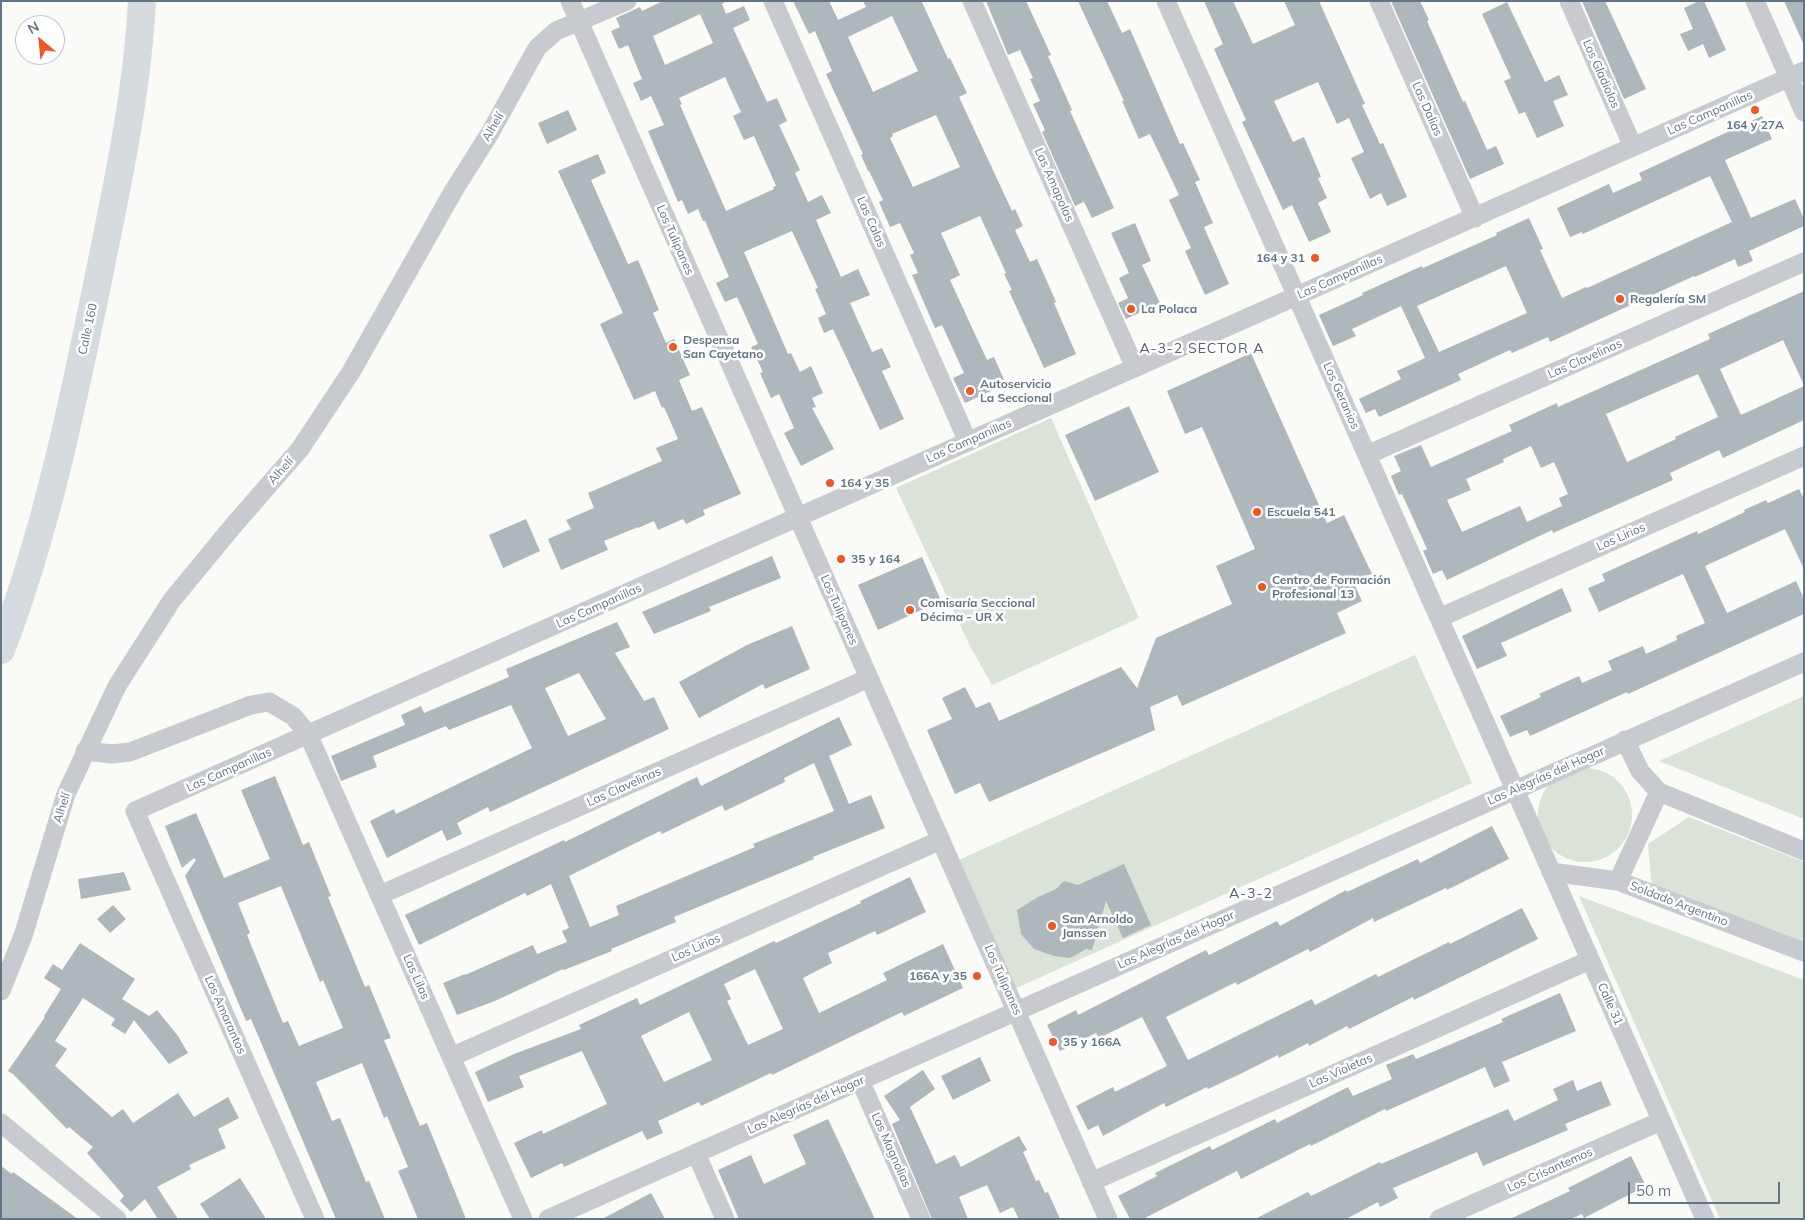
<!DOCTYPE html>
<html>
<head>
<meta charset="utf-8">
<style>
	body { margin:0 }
	#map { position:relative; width:1805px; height:1220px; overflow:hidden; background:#fafaf7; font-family:Mulish,sans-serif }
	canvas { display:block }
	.frame { position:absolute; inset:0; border:2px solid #637584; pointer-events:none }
	.north { position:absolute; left:15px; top:15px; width:50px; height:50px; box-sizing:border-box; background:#fff; border:1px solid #c1c8ce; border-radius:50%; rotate:332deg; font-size:14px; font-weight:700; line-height:20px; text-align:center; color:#637584 }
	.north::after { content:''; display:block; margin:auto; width:18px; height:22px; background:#ec5725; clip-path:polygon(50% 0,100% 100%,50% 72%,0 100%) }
	.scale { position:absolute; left:1628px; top:1182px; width:152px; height:22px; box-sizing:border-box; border:2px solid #637584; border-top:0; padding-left:6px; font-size:15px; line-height:18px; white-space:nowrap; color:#637584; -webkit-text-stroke:4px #fff; paint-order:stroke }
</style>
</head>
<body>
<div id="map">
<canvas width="1805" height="1220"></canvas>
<div class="frame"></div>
<div class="north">N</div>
<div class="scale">50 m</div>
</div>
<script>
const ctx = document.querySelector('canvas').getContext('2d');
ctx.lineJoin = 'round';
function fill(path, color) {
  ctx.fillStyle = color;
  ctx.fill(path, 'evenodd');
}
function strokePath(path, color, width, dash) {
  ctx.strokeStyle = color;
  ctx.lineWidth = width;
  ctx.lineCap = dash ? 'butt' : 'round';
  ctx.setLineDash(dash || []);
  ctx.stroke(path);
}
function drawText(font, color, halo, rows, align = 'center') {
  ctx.font = font + ' Mulish,sans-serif';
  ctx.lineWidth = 5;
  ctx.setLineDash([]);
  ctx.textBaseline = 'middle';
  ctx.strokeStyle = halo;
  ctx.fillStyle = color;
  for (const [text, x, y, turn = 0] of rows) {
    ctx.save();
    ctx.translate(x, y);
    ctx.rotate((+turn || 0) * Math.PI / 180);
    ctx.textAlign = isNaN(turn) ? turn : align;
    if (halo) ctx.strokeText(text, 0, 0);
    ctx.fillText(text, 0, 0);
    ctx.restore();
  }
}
fill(new Path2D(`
	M1051,418L1139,618L992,685L971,648L896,488Z
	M1415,655L1472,783L1012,990L954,862Z
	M1804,696V819L1659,761Z
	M1538 815a47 47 0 1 1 94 0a47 47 0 1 1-94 0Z
	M1689,817L1804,862V945L1652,889L1648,844Z
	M1579,896L1804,980V1219H1720Z`), '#dbe2d8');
fill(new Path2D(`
	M663,1H726L722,4L726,14L744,6L750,20L733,28L767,102L777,98L787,121L779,125L800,170L795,173L808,202L822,195L831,213L816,220L841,277L858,269L870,295L850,303L872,352L882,348L891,367L882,371L904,419L880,430L833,329L824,333L818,318L826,314L815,289L818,288L792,231L744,252L788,354L791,353L800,372L811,366L823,393L812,398L816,407L812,408L834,449L801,466L784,433L794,428L779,394L771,398L760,373L763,372L751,347L758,344L737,297L725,302L716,283L729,277L705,221H703L698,209L688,214L682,200L678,202L648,131L664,125L651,96L641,101L633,83L642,79L628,45L619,49L611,31L620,27L616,18L640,7L642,11ZM700,14L713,43L665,65L653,36ZM725,77L741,112L733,116L744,140L754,136L776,186L773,187L774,189L726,211L680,105L682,104L679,98Z
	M793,1H829L838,20L866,7L863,1H924L922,2L948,59L950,58L967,93L959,97L1012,211L1015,209L1023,226L1015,230L1030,262L1037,259L1056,302L1054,303L1076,354L1044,368L1009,291L1012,290L1004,274L1006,273L980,216L941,233L960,275L950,280L987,360L994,357L1006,384L965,403L953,378L964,373L942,325L935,328L912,275L918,273L910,255L914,253L900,223L890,227L879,202L883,200L869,171H868L861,155L863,154L826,74L832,71L815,31L809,34ZM892,16L918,71L873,92L848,37ZM936,115L960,167L913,187L890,138L893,136L892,134Z
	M986,1H1026L1051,55L1048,56L1072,110L1070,111L1114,208L1092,218L1084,202L1075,206L1042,132L1045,130L1033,104L1040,101L1030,79L1033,78L1020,50L1008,55Z
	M1078,1H1107L1122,33L1130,29L1180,144L1183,143L1200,180L1195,182L1213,223L1204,227L1229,284L1205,295L1185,251L1191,248L1169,200L1179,195L1150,134L1139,139L1122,101H1124Z
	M1204,1H1233L1253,44L1295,25L1284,1H1319L1365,104L1362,105L1380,144L1383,143L1407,197L1387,206L1381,193L1370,199L1351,158L1364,152L1349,118L1337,124L1318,82L1274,101L1293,142L1304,137L1321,177L1318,178L1327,198L1318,203L1331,232L1309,242L1292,205L1283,210L1242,122L1246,120L1214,49L1223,44Z
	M1391,1H1420L1429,20L1427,21L1463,102L1465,101L1487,150L1496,146L1504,164L1470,179Z
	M1582,1H1605L1646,89L1624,99Z
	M1699,1H1704L1726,50L1709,58L1703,44L1688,51L1680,34L1693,29L1684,8Z
	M1784,1H1804V45Z
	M1507,2L1545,82L1559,75L1568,95L1553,101L1564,126L1537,138L1525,112L1519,114L1504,81L1511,78L1482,14Z
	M568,110L577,130L547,144L538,123Z
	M1762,116L1772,139L1725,160L1751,218L1795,199L1804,219V226L1749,251L1753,261L1738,267L1735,259L1695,277L1694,276L1550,342L1548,337L1512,353L1510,350L1458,374L1461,380L1379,417L1375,409L1366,413L1359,399L1401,379L1397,371L1425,358L1401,306L1352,329L1356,336L1333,346L1319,315L1363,295L1362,293L1422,266L1423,268L1497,235L1496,233L1529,218L1543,249L1540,250L1562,298L1586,287L1587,288L1732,222L1710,176L1583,234L1582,232L1570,237L1557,208L1609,184L1613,193L1642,180L1639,173ZM1506,266L1527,313L1439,352L1417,306Z
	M598,154L606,173L591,180L628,264L638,260L659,310L653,313L666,343L674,339L690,375L679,380L692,411L702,407L741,494L703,510L705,515L686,524L683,519L658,530L654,521L638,528V527L604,541L608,550L561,570L548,539L571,529L566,520L594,508L588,493L662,461L656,448L678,439L664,407L662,408L655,391L634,400L600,324L623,313L558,171Z
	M1135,223L1151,261L1142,265L1160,303L1126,319L1118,303L1128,298L1119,278L1129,273L1111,233Z
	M1804,291V385L1783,340L1720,369L1741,415L1804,386V420L1723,458L1719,450L1670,473L1673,480L1553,533L1552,530L1447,580L1442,570L1433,574L1423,551L1427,549L1402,494L1399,495L1391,476L1401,471L1394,456L1421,445L1431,467L1512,431L1509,425L1557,403L1558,407L1710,339L1708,334ZM1698,374L1718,417L1675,437L1676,439L1627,462L1606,414ZM1531,446L1541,468L1554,462L1568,494L1559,498L1562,506L1527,522L1520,506L1462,532L1447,500L1471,490L1466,479L1504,462L1503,459Z
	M1251,353L1327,523L1344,515L1372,574L1352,579L1362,601L1337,613L1346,633L1182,706L1177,695L1150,707L1155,730L989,802L980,783L955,794L927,730L952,719L942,698L965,687L976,708L990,702L999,721L1121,667L1137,688L1156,638L1232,604L1216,566L1255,549L1202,427L1185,434L1167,391Z
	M1129,406L1159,472L1095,501L1065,435Z
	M1799,489L1804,499V569L1785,529L1705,566L1727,613L1796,581L1804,599V614L1628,694L1627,692L1530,736L1527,730L1510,737L1500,716L1541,697L1539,694L1579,676L1582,683L1612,670L1608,661L1643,646L1646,654L1677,640L1676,636L1705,623L1683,574L1599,612L1588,588L1605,581L1602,574L1697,531L1698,534L1745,512L1744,510L1766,500L1768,503Z
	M526,519L540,551L503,568L489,535Z
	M772,556L781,578L709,607L711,611L654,634L642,612Z
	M922,557L941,601L878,630L858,585Z
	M1562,588L1572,611L1501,643L1507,656L1477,669L1462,636Z
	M617,622L630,647L615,653L644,701L654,697L669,729L490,812L488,807L457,823L462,834L447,841L442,830L387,858L370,821L394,809L396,814L532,748L511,705L449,730L446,726L373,756L377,767L341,781L331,756L405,725L401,715L421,706L424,713L509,677L506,669ZM579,673L606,719L568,736L545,688Z
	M792,626L810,669L765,689L763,684L699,718L679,682L747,645Z
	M839,717L852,745L829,756L849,804L871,795L885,828L813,857L814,859L674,917L676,922L611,949L612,951L564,970L563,969L495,1001L457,1015L443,983L465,974V975L533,945L537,954L567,942L562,931L569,928L551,884L527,896L525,893L419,945L405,915L564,840L565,842L697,777L701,786ZM814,763L834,811L753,844L755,847L616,906L619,915L590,927L569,876L660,831L662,834L722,805L725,811L785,782L784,778Z
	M275,776L303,845L309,842L331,896L328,897L365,987L369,985L391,1038L384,1040L420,1126L427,1123L466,1219H418L398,1171L408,1167L387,1116L384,1118L362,1063L316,1082L332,1121L340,1118L366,1182L369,1181L385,1219H336L251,1019L246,1021L185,876L196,860L194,858L182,868L165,826L196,813L224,878L270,859L241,790ZM281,886L320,982L323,980L343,1028L299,1046L288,1021L283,1023L247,935L250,933L238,903Z
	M1492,826L1509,859L1447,890L1446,888L1374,922L1373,918L1310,952L1308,949L1237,985L1236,982L1166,1017L1188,1060L1312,999L1315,1005L1376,974L1378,977L1449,942L1450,944L1522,908L1538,939L1414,1000L1413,997L1349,1029L1347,1026L1309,1046L1308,1043L1279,1058L1278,1055L1238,1075L1208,1089L1207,1087L1166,1107L1164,1103L1103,1136L1098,1125L1088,1130L1076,1106L1113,1087L1115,1092L1167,1066L1142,1017L1099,1038L1096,1033L1060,1051L1047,1025L1076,1010L1078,1015L1206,950L1209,955L1277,921L1280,926L1346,890L1347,892L1418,859L1420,863Z
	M1124,864L1151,925L1123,938L1106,901L1092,950L1086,949L1070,958L1054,956L1034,949L1021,934L1017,910L1038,897L1056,889L1064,881L1078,885Z
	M124,872L131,890L81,899L78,879Z
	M910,877L926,912L877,935L875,931L828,953L832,963L803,978L819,1013L887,980L883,973L943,944L963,988L904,1016L902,1012L772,1075L771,1073L701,1106L699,1102L658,1121L663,1133L647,1140L642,1131L564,1167L562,1163L531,1178L514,1143L542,1130L543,1134L607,1104L582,1051L519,1076L524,1087L488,1102L475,1072L514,1054L581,1029L579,1025L637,998L640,1005L774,941L776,943L861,903L860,901ZM755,969L783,1029L748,1045L727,1001L731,999L724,984ZM689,1012L712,1060L664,1082L641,1036Z
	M113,905L126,919L110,933L97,919Z
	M80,943L135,979L122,999L149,1016L157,1010L178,1036L188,1053L169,1064L134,1020L125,1034L111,1025L115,1019L83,998L55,1041L67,1049L55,1066L112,1117L123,1109L133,1123L178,1093L194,1117L228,1097L239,1118L218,1129L226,1148L189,1165L191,1169L157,1187L178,1219H158L145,1199L131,1212L120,1201L124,1196L87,1153L93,1147L69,1127L67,1129L13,1074L8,1071L45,1017L44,1016L61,989L44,978L53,964L62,970Z
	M1560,993L1576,1031L1502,1062L1510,1081L1494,1088L1485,1067L1386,1111L1385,1109L1311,1146L1310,1144L1241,1179L1237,1171L1143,1219H1130L1118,1196L1157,1176L1155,1173L1210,1146L1212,1150L1275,1119L1277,1123L1348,1087L1353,1096L1392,1079L1386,1065L1413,1054L1416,1059L1503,1022L1501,1019Z
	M980,1057L991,1081L953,1100L941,1076Z
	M923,1070L935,1089L910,1107L936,1164L955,1155L961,1167L1019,1136L1027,1150L1023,1152L1036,1181L1039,1180L1045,1193L1048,1192L1060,1219H1019L1013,1207L1000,1213L987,1185L959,1197L968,1219H932L892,1124L900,1120L884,1096Z
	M1573,1080L1577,1091L1601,1081L1611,1105L1565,1124L1568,1130L1483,1166L1477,1152L1393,1188L1398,1198L1380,1207L1378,1202L1346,1219H1255L1308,1192L1311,1196L1380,1162L1381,1164L1508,1109L1514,1121L1558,1100L1553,1089Z
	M828,1119L875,1219H739L718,1170L751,1155L764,1184L806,1164L793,1135Z
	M1631,1156L1646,1186L1584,1218L1582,1214L1571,1219H1510L1570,1191L1568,1188Z
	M1,1166L12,1174L13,1172L78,1219H1Z
	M240,1178L266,1219H210L200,1204Z
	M651,1193L665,1219H602Z`), '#aeb7bc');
strokePath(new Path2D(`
	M570,1L1108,1219
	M773,1L968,442
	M972,1L1135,368
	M1166,1L1705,1219
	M1379,1L1475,218
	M1569,1L1633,147
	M1755,1L1804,112
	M1367,455L1804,262
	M1439,618L1804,456
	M1625,740L1640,771L1659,792L1804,851
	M85,751L112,754L130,752L251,705L269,702L293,716L308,734L523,1219
	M1551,872L1618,881L1804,952
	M1618,881L1659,792
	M380,895L869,678
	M1,991L23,936L66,794L117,686L172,600L233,526L300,449L351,372L454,190L490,133L537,48L556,31L627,1
	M451,1057L941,840
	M860,1080L921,1219
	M1,1123L117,1219
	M696,1153L725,1219
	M1091,1182L1590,960
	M315,1219L135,811L1804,71
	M548,1219L1804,662
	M1439,1219L1661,1121`), '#c7cbcf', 19);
strokePath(new Path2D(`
	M1,650C46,532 72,407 97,285C116,191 137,97 142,1`), '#d6dbdf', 28);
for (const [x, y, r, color] of [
	[1755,110,5,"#ec5725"],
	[1315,258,5,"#ec5725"],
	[1620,299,5,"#ec5725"],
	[1131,309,5,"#ec5725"],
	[673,347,5,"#ec5725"],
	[970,391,5,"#ec5725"],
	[830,483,5,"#ec5725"],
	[1257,512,5,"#ec5725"],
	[841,559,5,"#ec5725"],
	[1262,587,5,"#ec5725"],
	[910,610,5,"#ec5725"],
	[1052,926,5,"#ec5725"],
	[977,976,5,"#ec5725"],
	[1053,1042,5,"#ec5725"]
]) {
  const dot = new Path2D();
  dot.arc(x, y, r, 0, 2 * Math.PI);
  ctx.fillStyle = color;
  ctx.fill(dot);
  strokePath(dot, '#fff', 2);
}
drawText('12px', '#637584', '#fff', [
	["Los Gladiolos",1601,74,66],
	["Las Dalias",1427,109,66],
	["Las Campanillas",1710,113,-24],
	["Alhelí",493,127,-60],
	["Las Amapolas",1054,185,66],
	["Las Calas",871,222,66],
	["Los Tulipanes",675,240,66],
	["Las Campanillas",1340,277,-24],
	["Calle 160",88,329,-78],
	["Las Clavelinas",1585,359,-24],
	["Los Geranios",1341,396,66],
	["Las Campanillas",969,441,-24],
	["Alhelí",281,471,-49],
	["Los Lirios",1621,537,-24],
	["Las Campanillas",599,606,-24],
	["Los Tulipanes",839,610,66],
	["Las Campanillas",229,770,-24],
	["Las Alegrías del Hogar",1546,776,-24],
	["Las Clavelinas",624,787,-24],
	["Alhelí",62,808,-72],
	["Soldado Argentino",1679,904,21],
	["Las Alegrías del Hogar",1176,940,-24],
	["Los Lirios",696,948,-24],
	["Las Lilas",416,977,66],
	["Los Tulipanes",1003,980,66],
	["Calle 31",1610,1004,66],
	["Los Amarantos",225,1015,66],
	["Las Violetas",1341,1071,-24],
	["Las Alegrías del Hogar",806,1105,-24],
	["Las Magnolias",891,1150,66],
	["Los Crisantemos",1550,1170,-24]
]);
drawText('bold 12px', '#637584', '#fff', [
	["164 y 27A",1755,125,"center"],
	["164 y 31",1305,258,"right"],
	["Regalería SM",1630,299],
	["La Polaca",1141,309],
	["Despensa",683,340],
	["San Cayetano",683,354],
	["Autoservicio",980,384],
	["La Seccional",980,398],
	["164 y 35",840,483],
	["Escuela 541",1267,512],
	["35 y 164",851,559],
	["Centro de Formación",1272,580],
	["Profesional 13",1272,594],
	["Comisaría Seccional",920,603],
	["Décima - UR X",920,617],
	["San Arnoldo",1062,919],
	["Janssen",1062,933],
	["166A y 35",967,976,"right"],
	["35 y 166A",1063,1042]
], 'left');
ctx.letterSpacing = '1px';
drawText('14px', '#56636e', '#fff', [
	["A-3-2 SECTOR A",1202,349],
	["A-3-2",1251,894]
]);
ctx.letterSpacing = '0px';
</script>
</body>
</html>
